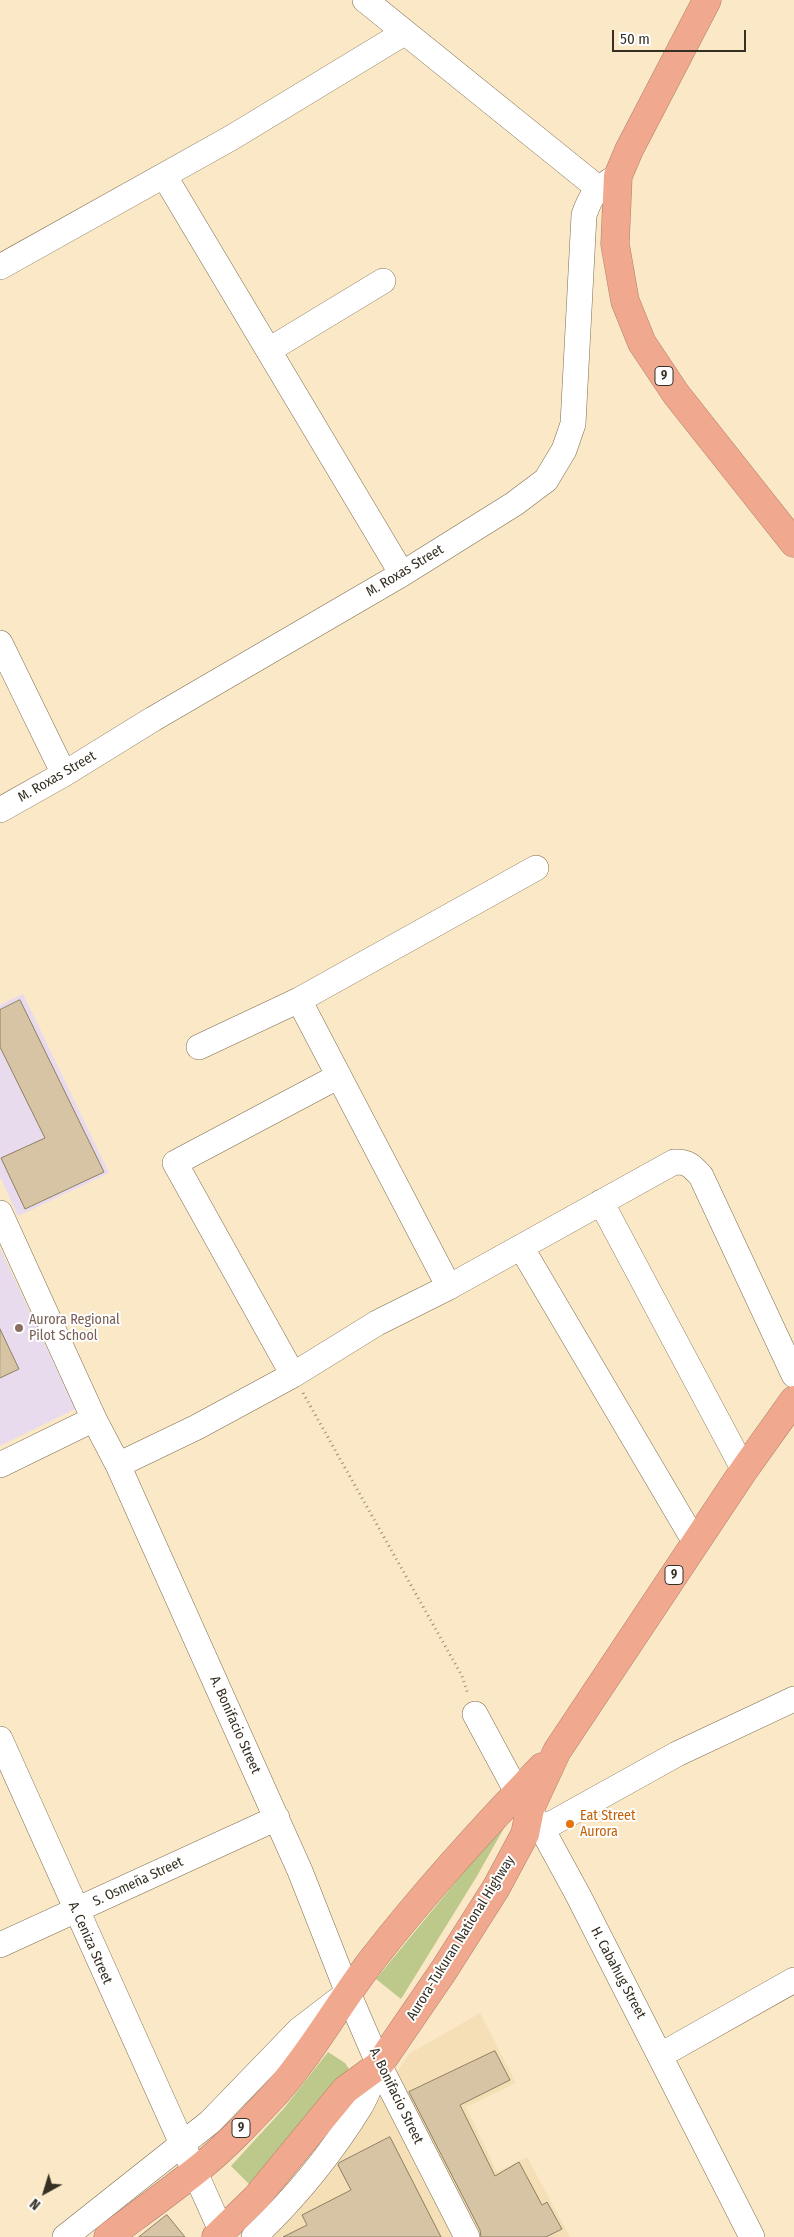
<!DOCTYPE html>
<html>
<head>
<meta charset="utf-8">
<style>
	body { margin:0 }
	#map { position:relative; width:794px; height:2237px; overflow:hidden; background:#fae8c7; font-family:"Fira Sans Condensed",sans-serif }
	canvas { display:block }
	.north { position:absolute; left:20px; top:2167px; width:50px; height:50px; -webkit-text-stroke:4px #fff; paint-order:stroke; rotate:219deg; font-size:14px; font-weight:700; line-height:20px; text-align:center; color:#362f23 }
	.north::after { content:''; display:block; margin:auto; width:18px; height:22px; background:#362f23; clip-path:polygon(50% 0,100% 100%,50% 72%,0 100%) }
	.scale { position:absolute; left:612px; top:30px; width:134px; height:22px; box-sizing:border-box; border:2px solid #362f23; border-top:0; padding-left:6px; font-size:15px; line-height:18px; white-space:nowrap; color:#362f23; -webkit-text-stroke:4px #fff; paint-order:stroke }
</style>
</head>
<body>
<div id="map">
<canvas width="794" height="2237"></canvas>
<div class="north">N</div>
<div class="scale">50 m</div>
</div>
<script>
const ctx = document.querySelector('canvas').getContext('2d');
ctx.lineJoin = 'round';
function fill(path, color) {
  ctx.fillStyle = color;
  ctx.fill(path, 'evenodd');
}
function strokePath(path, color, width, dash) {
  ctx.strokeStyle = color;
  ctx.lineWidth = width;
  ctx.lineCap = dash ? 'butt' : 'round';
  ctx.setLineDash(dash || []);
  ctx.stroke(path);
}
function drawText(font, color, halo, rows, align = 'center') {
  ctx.font = font + ' "Fira Sans Condensed",sans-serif';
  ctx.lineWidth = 4;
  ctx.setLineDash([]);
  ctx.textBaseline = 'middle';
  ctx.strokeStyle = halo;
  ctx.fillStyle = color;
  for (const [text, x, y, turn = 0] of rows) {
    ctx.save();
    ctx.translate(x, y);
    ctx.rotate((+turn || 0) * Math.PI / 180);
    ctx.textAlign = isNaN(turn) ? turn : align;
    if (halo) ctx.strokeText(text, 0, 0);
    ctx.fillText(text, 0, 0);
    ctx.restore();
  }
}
fill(new Path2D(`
	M480,2013L516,2083L466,2107L497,2172L527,2157L570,2237H265L373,2108L409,2054Z`), '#f4dfb7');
fill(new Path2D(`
	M23,994L109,1173L18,1216L0,1177V1005Z
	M0,1248L75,1409L0,1446Z`), '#e9dbee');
fill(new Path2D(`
	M513,1812L477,1876L401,1999L376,1979Z
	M328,2052L345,2063L349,2069L305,2124L250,2185L231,2166L285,2107Z`), '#bcc98a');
const building = new Path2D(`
	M20,1000L104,1172L25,1209L1,1158L45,1138L0,1047V1010Z
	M0,1329L19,1369L0,1378Z
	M495,2051L510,2080L460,2105L495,2176L519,2162L542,2205L547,2202L562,2229L546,2237H481L480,2230L409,2092Z
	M390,2137L441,2237H283L307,2225L302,2215L351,2190L338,2165L339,2163Z
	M167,2215L185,2237H139Z`);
fill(building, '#d6c4a4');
strokePath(building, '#8f7f61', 1);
const minor = new Path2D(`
	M365,0L598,188
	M165,177L402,574
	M0,267L231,138L404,33
	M269,350L383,281
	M0,643L64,774
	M0,810L64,774L153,719L402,574L514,504L546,480L564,450L573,424L584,215C592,192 597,188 618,176
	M299,1000L449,1287
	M199,1047L299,1000L536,868
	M601,1202L744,1470
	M0,1213L94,1419L118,1465L300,1871L348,1993L379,2065L467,2237
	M521,1247L695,1542
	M293,1375L175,1163L339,1076
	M0,1465L94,1419
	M118,1465L197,1427L293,1375L377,1323L449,1287L674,1162C688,1161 693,1167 701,1176L794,1375
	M475,1714L517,1792L542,1829L578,1895L752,2237
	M0,1739L224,2237
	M542,1829L677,1754L794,1699
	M0,1945L277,1818
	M661,2055L794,1980
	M65,2237L210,2122L299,2030L342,1997
	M254,2237C294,2199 331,2154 360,2107C368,2094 373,2078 379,2065`);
const highway = new Path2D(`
	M707,0L629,150L618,176L615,244L625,301L642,343L676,394L794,543
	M108,2237C136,2216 165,2195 193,2173C223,2150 251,2120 277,2092C313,2051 339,2003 372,1960C425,1892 482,1829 542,1767
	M216,2237L256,2198L345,2090L379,2065L444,1970L496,1888L525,1834L530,1809L557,1751L744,1470L794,1400`);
strokePath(minor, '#7c6c4e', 26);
strokePath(highway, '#af7e69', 29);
strokePath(new Path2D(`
	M303,1393L462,1676L468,1694`), '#9a8d76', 3, [1, 4]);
strokePath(minor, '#fff', 25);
strokePath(highway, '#f0a98e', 28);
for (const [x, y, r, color] of [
	[19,1328,5,"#8d6e63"],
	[570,1824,5,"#e8710a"]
]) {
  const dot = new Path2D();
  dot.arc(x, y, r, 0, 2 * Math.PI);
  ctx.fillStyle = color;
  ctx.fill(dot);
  strokePath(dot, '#fff', 2);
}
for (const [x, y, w] of [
	[664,376,18],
	[674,1575,18],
	[241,2128,18]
]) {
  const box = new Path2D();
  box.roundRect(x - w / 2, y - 9.5, w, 19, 4);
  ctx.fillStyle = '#fff';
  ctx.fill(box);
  strokePath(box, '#362f23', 1);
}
drawText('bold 12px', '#362f23', null, [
	["9",664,376],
	["9",674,1575],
	["9",241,2128]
]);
drawText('14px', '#362f23', '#fff', [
	["M. Roxas Street",405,571,-31],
	["M. Roxas Street",57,777,-30],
	["A. Bonifacio Street",235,1725,66],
	["S. Osmeña Street",138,1882,-25],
	["Aurora-Tukuran National Highway",461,1938,-58],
	["A. Ceniza Street",90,1943,66],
	["H. Cabahug Street",618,1973,62],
	["A. Bonifacio Street",396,2096,64]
]);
drawText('14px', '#785e54', '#fff', [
	["Aurora Regional",29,1320],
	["Pilot School",29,1336]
], 'left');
drawText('14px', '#c56008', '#fff', [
	["Eat Street",580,1816],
	["Aurora",580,1832]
], 'left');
</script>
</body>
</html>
